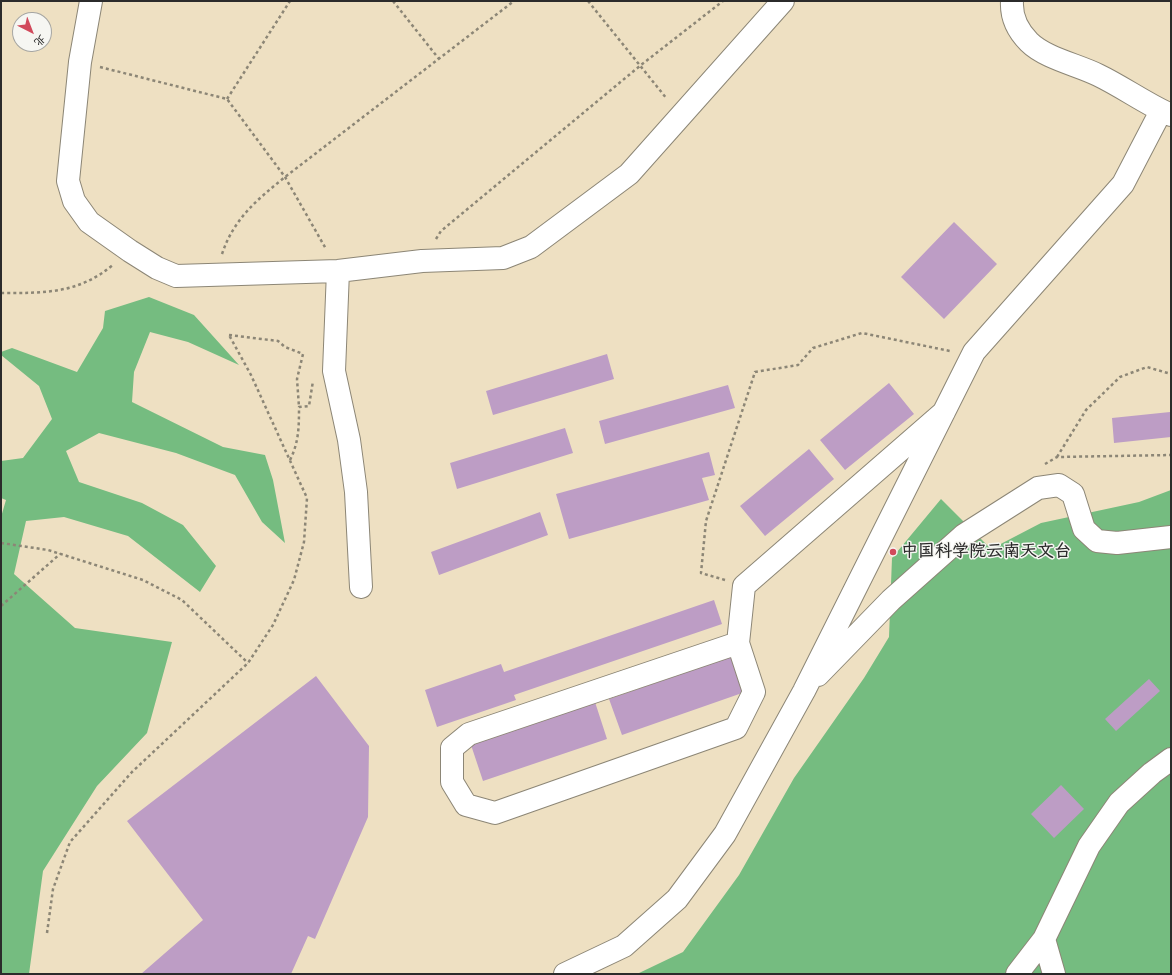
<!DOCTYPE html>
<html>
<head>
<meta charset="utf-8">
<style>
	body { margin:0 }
	#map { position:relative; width:1172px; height:975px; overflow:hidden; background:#eee0c2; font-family:Itim,"LXGW WenKai TC",sans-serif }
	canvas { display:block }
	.frame { position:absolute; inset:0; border:2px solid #2b2b2b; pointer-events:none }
	.north { position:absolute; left:12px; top:12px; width:40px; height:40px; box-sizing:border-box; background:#f6f6f2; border:1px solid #a5a5a2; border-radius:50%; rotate:138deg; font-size:11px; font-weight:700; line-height:16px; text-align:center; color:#2b2b2b }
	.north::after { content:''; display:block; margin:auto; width:14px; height:18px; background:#d1495b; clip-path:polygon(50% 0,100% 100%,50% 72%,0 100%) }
</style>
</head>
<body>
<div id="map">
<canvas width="1172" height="975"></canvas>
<div class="frame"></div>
<div class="north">北</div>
</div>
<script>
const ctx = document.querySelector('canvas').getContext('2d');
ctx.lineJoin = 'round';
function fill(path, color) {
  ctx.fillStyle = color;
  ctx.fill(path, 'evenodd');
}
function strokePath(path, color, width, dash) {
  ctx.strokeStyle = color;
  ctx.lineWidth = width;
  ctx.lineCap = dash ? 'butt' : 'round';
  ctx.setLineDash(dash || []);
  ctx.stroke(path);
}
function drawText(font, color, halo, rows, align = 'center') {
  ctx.font = font + ' Itim,"LXGW WenKai TC",sans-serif';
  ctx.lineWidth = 3;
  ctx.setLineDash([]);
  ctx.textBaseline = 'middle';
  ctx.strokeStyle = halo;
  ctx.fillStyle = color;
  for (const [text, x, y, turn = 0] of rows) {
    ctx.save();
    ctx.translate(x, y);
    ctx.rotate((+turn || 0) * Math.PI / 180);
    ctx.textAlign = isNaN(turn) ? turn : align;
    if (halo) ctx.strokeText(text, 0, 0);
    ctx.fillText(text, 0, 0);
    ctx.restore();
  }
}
fill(new Path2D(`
	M149,297L194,315L239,365L188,342L150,332L134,372L132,402L223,447L265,455L273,480L285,543L262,522L235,475L176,453L99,433L66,451L79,482L142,503L183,525L216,566L200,592L128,536L64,517L26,521L14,574L75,628L172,642L147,733L97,786L43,871L29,974H1V517L6,500L1,498V461L23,458L52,419L39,386L1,355V352L12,348L77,372L103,328L105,311Z
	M1171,490V974H637L683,952L739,875L794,778L864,678L889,637L892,558L941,499L991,549L1041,523L1139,502Z`), '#75bc80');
fill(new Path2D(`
	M954,222L997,264L944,319L901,277Z
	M607,354L614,379L493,415L486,391Z
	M889,383L914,414L845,470L820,440Z
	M728,385L735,408L605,444L599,421Z
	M1170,412L1171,437L1114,443L1112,418Z
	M565,428L573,453L457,489L450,463Z
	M809,449L834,479L765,536L740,506Z
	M709,452L715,475L702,478L709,500L569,539L556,494Z
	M540,512L548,535L439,575L431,552Z
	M714,600L722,624L514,695L516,700L437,727L425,690L501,664L504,672Z
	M733,656L745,692L622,735L609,699Z
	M316,676L369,746L368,817L315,939L308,936L291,974H141L203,920L127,821Z
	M1149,679L1160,691L1116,731L1105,719Z
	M595,702L607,739L483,781L471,745Z
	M1061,785L1084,809L1054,838L1031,814Z`), '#bd9dc5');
const minor = new Path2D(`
	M91,1L80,62L68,181L74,201L89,222L130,251L157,268L176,276L338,271L422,261L503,258L531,247L629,174L783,1
	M1012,1C1011,17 1018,31 1029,42C1045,58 1078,65 1098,75C1123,87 1146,104 1171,115
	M338,271L334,371L349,440L356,492L361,587
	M738,643L469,734L452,748V782L466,805L495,813L736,728L754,692L738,643L744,586L944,412
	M818,675L891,600L964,535L1038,488L1059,485L1073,494L1084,529L1097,541L1117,543L1171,537
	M1044,939L1054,974
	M565,974L624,946L677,899L725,834L804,691L974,352L1123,184L1161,111
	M1017,974L1044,939L1089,846L1119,803L1152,773L1171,759`);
strokePath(minor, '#8c8676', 24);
strokePath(new Path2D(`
	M393,1L439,59
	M588,1L667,99
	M100,67L227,99L285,177L326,249
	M227,99L290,1
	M436,239L441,231L641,65L723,1
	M222,254C234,218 258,199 285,177L514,1
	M1,293C44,293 79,294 114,264
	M229,335L278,341L285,347L303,354L297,379L299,407
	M1057,457L1086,410L1120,377L1147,367L1171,374
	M290,460C299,442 299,426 299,407L309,406L313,381
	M1045,464L1057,457L1171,455
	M1,543L48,550L143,580L182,600L248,663
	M725,580L701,573L706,521L755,372L798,365L813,348L862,333L950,351
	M1,606L60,554
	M47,933L53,889L70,842L132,772L248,663L273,625L294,580L304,542L307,498L251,375L229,335`), '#8c8676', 2.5, [3, 3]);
strokePath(minor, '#fff', 22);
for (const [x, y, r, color] of [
	[893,552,4,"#d1495b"]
]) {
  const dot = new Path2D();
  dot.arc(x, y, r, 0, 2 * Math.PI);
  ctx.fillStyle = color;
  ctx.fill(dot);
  strokePath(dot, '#f6f6f2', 1.5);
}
drawText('bold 17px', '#2b2b2b', '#f6f6f2', [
	["中国科学院云南天文台",901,552]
], 'left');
</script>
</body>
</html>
